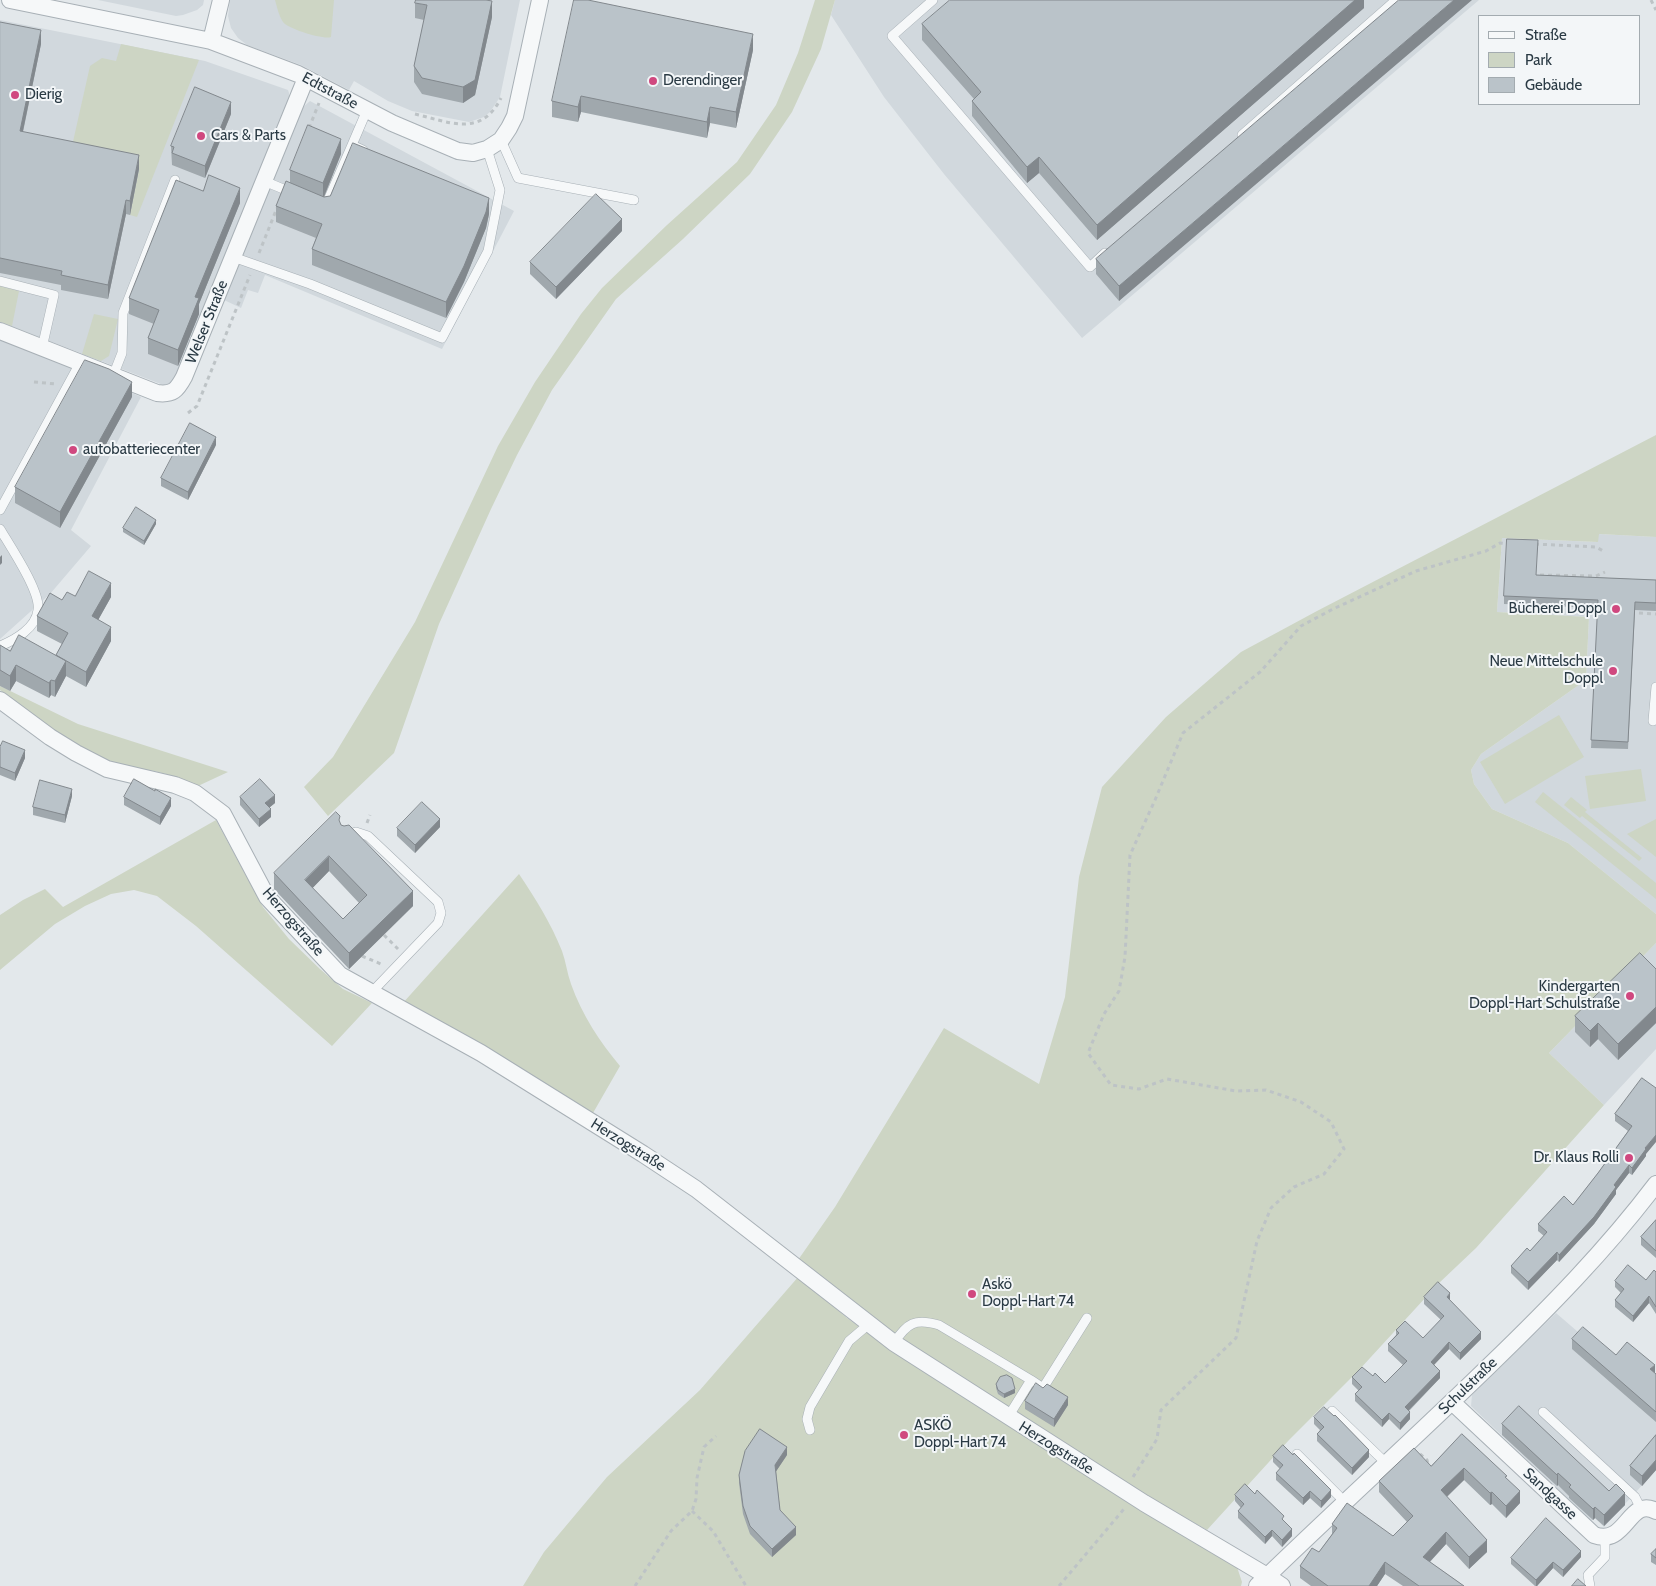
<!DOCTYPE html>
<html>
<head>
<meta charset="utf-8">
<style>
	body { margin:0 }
	#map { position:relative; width:1656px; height:1586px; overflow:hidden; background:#e3e8eb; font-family:Cabin,sans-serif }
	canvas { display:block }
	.legend { position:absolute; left:1478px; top:15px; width:162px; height:90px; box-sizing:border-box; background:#f3f6f8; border:1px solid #a3abb0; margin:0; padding:6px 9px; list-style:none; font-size:15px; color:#2a3a44 }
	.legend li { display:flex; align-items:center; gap:10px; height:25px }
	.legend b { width:25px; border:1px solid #a3abb0 }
</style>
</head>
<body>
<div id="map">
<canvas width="1656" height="1586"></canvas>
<ul class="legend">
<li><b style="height:6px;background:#f6f8f9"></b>Straße</li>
<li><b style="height:14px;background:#cdd5c4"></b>Park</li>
<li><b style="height:14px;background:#bac3c9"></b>Gebäude</li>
</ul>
</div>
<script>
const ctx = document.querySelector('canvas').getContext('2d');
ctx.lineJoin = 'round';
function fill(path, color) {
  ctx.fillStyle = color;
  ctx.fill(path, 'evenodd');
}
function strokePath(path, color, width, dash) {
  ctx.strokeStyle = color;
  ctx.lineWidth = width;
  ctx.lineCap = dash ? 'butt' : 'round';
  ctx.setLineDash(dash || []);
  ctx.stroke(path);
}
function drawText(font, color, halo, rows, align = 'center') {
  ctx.font = font + ' Cabin,sans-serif';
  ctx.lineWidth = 4;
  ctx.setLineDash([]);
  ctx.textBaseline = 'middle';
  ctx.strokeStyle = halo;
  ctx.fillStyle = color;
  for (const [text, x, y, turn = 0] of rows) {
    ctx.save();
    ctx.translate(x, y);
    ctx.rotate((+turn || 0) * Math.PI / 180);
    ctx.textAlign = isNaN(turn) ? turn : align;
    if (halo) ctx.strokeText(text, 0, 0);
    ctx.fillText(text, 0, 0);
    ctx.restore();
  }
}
fill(new Path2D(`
	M98,0H204L203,5L197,10L183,15L176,16Z
	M230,0H520L500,97L490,112L484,117L469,122L412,111L388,101L354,81L349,90L301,65L247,45L238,38L231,28L228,16Z
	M835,0H1479L1082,338L944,174L884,97L831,15Z
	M0,20L205,61L288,90L289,93V98L176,376L173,382L166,386L0,322Z
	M310,101L514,211L442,349L265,275L258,293L248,290L241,308L224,300L301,109Z
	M0,339L87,373L141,397L71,530L91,546L50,594L0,639Z
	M1598,534L1656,537V914L1568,843L1492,809L1474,784L1471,770L1481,754L1586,680L1589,617L1497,612L1502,538L1598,542Z
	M1656,943V1049L1604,1105L1549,1053Z
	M1556,1313L1656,1399V1470L1604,1527L1595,1518L1591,1521L1471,1406L1472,1395Z`), '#d1d8dd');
fill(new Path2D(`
	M275,0H334L331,37C324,40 288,29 283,22C279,16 277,7 275,0Z
	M815,0H835L821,49L792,112L750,174L683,239L616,299L552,390L517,455L491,509L439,624L394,753L328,816L304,787L333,757L415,622L498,446L535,382L581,314L602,288L667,225L737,162L776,105L798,53Z
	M121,44L199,60L137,217L130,215L139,169L70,155L90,66L102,58L116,61Z
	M0,286L19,291L12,326L0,322Z
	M94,314L118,319L109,356L101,361L82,354Z
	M1656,435V537L1599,534L1598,542L1502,538L1497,612L1589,617L1586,680L1481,754L1471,770L1474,784L1492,809L1568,843L1656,914V943L1549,1053L1604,1105L1476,1248L1438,1284L1359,1370L1289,1440L1207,1530L1149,1497L1237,1567L1242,1582L1241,1586H523L544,1552L607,1477L700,1390L799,1276L847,1318L891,1349L897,1339L798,1260L835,1207L944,1028L1039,1084L1065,997L1079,877L1102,787L1166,717L1241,652L1317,611Z
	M0,686L78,724L228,772L198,786C183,779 169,774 154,771C143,769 130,770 119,766C74,752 37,719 0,690Z
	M1559,715L1584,757L1505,804L1480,762Z
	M1641,769L1646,801L1590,809L1585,776Z
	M1543,792L1656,883V899L1535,802Z
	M1571,797L1587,810L1585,812L1642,858L1639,861L1582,816L1580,818L1564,805Z
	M1656,819V857L1627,834Z
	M216,820L263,907L289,939L320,969L343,989L372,1003L332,1046L196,926L157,896L134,890L111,894L85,906L55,924L0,970V915L23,900L45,889L63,907Z
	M519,874C535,898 551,923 562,951C566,962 567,973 571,984C582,1015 600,1042 620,1066L593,1113L402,1004Z`), '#cdd5c4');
const service = new Path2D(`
	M933,0L892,36L1090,267L1105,253
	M1242,135L1396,0
	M501,140L518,178L634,200
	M363,150L352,145L367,110
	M264,181L293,193
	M325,207L352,145
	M233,257L310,284L442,338L488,251L500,190L487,149
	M0,281L54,295L42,348
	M113,376L122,353L123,313L175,180
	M0,510L80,363
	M0,529C10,546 41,592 38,610C36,628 15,640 0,646
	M1653,721L1656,687
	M345,836L356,832L368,836L438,902L441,913L438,923L371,993
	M894,1343C907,1323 915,1318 939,1325L1031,1380
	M1332,1411L1387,1464
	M1543,1412L1635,1497L1641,1509
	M1008,1417L1031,1380L1043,1388L1087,1318
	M810,1430L807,1419L810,1407L849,1341L869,1324
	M1297,1454L1339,1496L1344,1503
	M1590,1586L1588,1575L1605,1557V1538`);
const minor = new Path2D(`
	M10,0L211,41L298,74L392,123L458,151L473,153L487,149L501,140L509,128L515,116L540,0
	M211,41L221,0
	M0,331L157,393C173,395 177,390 184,377L306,78
	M0,700L50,737L76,753L107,769L175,785L195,793L223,814L267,897L340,975L481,1053L643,1154L696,1189L894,1343L1144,1503L1267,1576L1282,1586
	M1452,1402L1594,1535C1627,1547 1628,1496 1656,1511
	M1257,1586C1334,1511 1413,1440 1490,1365C1549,1308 1606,1250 1656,1184`);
strokePath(service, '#a8b0b6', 10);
strokePath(minor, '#a8b0b6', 18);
strokePath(new Path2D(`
	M1651,0L1656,10
	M415,114C449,122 481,138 501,98
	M309,128L319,103
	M259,253L277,208
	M34,382L56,384
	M188,413L197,406L250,275
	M1535,544L1596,547L1605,552
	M1540,575L1596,576L1605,572
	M1639,613L1656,614
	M367,823L370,815
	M384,935L398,949
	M362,956L381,964
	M1420,1454L1427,1460L1428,1465
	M1133,1477L1157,1439L1161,1410L1236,1338L1257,1241L1271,1208L1294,1187L1324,1174L1344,1149L1331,1122L1301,1102L1266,1090L1236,1091L1167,1079L1139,1089L1111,1085L1088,1053L1104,1014L1119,991L1125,957L1130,855L1155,800L1183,733L1260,672L1301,626L1333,609L1416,571L1486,551L1500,543L1511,544
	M692,1511L713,1531L746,1586
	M635,1586L671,1531L692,1511L696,1499L697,1478L704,1447L716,1436
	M1059,1586L1124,1509`), '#bdc3c6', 3, [4, 4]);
strokePath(service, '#f6f8f9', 9);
strokePath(minor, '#f6f8f9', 16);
fill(new Path2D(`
	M1364,0V8L1097,240L1039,173L1027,183L972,116V101L974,99L922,40V24Z
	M1399,0L1119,301L1096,274V259Z
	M415,3L492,17L475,95L463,103L422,94L414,82V66L424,20L415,18Z
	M0,22L41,44L23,132L139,169L130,215L126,214L108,299L61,290V285L0,273Z
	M753,50L736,128L710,123L707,138L581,112L578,122L552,117V101Z
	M231,114L205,178L172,165L171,146Z
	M341,154L324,197L489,214L486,228L464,282L446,318L312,265V249L316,238L276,222V206L290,183V170Z
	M203,191L240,203L199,304V314L178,366L148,354V338L154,324L129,314V298Z
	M622,231L556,299L530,274V262Z
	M132,397L60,528L15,503V487Z
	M216,445L188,500L161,486V478Z
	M156,524L144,545L123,532V528Z
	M1536,575L1656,580V611L1635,610L1628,749L1591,748L1598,608L1504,604V596Z
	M75,596L111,597L98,620L111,641L86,687L66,676L55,697L51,695L49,698L16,681L10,691L0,686V645L10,651L56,655L62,644L37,631V616L62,600Z
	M0,747L25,758L15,781L0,775Z
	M72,796L65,823L33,815V807Z
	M124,797L171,806L160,825L124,805Z
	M240,797L275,803L269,808L271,817L259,827L240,805Z
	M340,824L341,825L344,826L413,906L349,969L274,889V873ZM329,871L359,903L343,919L312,888Z
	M440,827L415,853L397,836V828Z
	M1656,969V1023L1618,1060L1598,1039L1590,1047L1575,1032V1016Z
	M1642,1078L1646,1156L1632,1175L1629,1173L1616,1190V1194L1594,1224L1559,1262L1557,1260L1528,1290L1511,1273V1266L1530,1251L1544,1236L1538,1231V1224L1573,1205L1598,1173L1628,1131L1615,1121V1114Z
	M1656,1220V1258L1641,1245V1237Z
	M1656,1272V1314L1649,1303L1633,1322L1615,1307V1300L1621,1293L1615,1287V1281L1646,1280Z
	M1424,1297L1450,1300L1481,1339L1460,1360L1449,1349L1434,1365L1440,1378L1409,1411L1410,1419L1400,1430L1389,1419L1382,1427L1355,1401V1394L1359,1391L1352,1384V1377L1373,1376L1385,1383L1403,1365L1388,1351V1344L1396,1335V1330L1423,1338L1441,1320L1424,1304Z
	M1572,1339L1616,1355L1656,1374V1422L1572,1349Z
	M996,1384L1015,1393L1004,1398L998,1394L996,1388Z
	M1025,1401L1068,1405L1054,1427L1025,1409Z
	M1334,1416L1369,1457L1352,1475L1317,1441V1434L1320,1430L1314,1424V1417Z
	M1502,1424L1609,1491L1625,1505L1604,1526L1595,1518L1593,1520L1569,1498V1496L1558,1485L1557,1486L1502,1435Z
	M1462,1434L1507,1479L1520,1503L1506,1518L1492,1504L1490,1505L1464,1480L1447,1497L1487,1552L1469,1569L1446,1544L1430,1562L1464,1586H1403L1385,1574L1377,1586H1311L1300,1578V1566L1319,1552L1332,1534V1524L1393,1536L1407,1522L1379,1492V1481L1431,1466Z
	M1656,1435V1470L1642,1486L1630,1475V1466Z
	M787,1455L776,1471L780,1510L796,1535L772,1557L750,1534L743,1514L739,1483V1475Z
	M1273,1456L1331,1497L1321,1508L1310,1498L1303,1505L1276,1480V1473L1280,1469L1273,1462Z
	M1235,1495L1284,1522L1292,1536L1282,1547L1272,1536L1265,1544L1238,1518V1511L1241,1508L1235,1501Z
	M1656,1549V1565L1651,1562V1554Z
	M1581,1557L1563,1577L1553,1568L1537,1586H1535L1511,1564V1558Z`), '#a0a8ad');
fill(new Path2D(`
	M1355,0H1364V8L1097,240V225Z
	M1454,0H1472L1119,301V286Z
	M492,1V17L475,95L463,103V87Z
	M41,30V44L20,145V131Z
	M753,34V50L736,128V112Z
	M581,96V112L578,122V107Z
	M231,102V114L205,178V166Z
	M710,107V123L707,138V122Z
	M341,139V154L323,199V183Z
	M139,155V169L130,215V201Z
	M1039,157V173L1027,183V167Z
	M240,188V203L199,304V314L178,366V350L195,297Z
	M489,198V214L486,228L464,282L446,318V302Z
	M126,200V214L108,299V285Z
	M622,219V231L556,299V287Z
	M132,382V397L60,528V512Z
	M216,437V445L188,500V492Z
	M156,520V524L144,545V541Z
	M2,555V563L0,565V557Z
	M111,583V597L92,631V616Z
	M111,627V641L86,687V672Z
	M66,661V676L55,697V681Z
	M16,665V681L10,691V676Z
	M51,680V695L49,698V683Z
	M25,750V758L15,781V773Z
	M72,789V796L65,823V815Z
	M275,795V803L265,811V803Z
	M171,798V806L160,825V817Z
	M271,809V817L259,827V819Z
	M440,819V827L415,853V845Z
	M329,856V871L305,896V880Z
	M413,891V906L349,969V953Z
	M1656,1007V1023L1618,1060V1044Z
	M1598,1023V1039L1590,1047V1031Z
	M1656,1135V1142L1646,1154V1156L1632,1175V1168L1645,1148Z
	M1629,1165V1173L1616,1190V1194L1594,1224L1559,1262V1255Z
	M1557,1252V1260L1528,1290V1282Z
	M1450,1293V1300L1447,1304V1297Z
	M1649,1296V1303L1633,1322V1316Z
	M1481,1332V1339L1460,1360V1353Z
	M1449,1342V1349L1431,1368V1362Z
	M1655,1365V1374L1650,1369Z
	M1440,1371V1378L1405,1414V1407Z
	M1015,1389V1393L1004,1398V1394Z
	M1068,1397V1405L1054,1427V1419Z
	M1410,1412V1419L1400,1430V1423Z
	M1389,1413V1419L1382,1427V1420Z
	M787,1447V1455L775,1473V1465Z
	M1369,1450V1457L1352,1475V1468Z
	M1656,1460V1470L1642,1486V1476Z
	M1464,1468V1480L1441,1502V1490Z
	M1558,1473V1485L1557,1486V1475Z
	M1331,1490V1497L1321,1508V1501Z
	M1310,1491V1498L1303,1505V1498Z
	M1520,1491V1503L1506,1518V1506Z
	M1492,1492V1504L1490,1505V1493Z
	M1625,1493V1505L1604,1526V1515Z
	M1595,1507V1518L1593,1520V1509Z
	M796,1527V1535L772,1557V1549Z
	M1292,1529V1536L1282,1547V1540Z
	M1272,1530V1536L1265,1544V1537Z
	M1446,1532V1544L1423,1569V1557Z
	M1487,1540V1552L1469,1569V1557Z
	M1581,1551V1557L1563,1577V1570Z
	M1385,1562V1574L1377,1586H1369Z
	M1553,1562V1568L1537,1586H1536V1580Z`), '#82888d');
const building = new Path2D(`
	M416,0H486L492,1L475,80L463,87L422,78L414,66L427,5L415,3Z
	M574,0H588L753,34L736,112L710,107L707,122L581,96L578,107L552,101Z
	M950,0H1355L1097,225L1039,157L1027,167L972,101L981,92L922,24Z
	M1399,0H1454L1119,286L1096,259Z
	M0,22L41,30L20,131L139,155L130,201L126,200L108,285L61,275L62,271L0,258Z
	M195,87L231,102L205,166L172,153L174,147L171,146Z
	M308,125L341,139L323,183L290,170Z
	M353,143L489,198L486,212L464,266L446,302L312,249L322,224L276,206L286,181L324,197L330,196Z
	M209,175L240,188L195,297L199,298L178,350L148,338L159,310L129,298L176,180L203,191Z
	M596,194L622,219L556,287L530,262Z
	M85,360L109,369L132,382L60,512L15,487Z
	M190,423L216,437L188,492L161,478Z
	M136,507L156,520L144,541L123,528Z
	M1507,539L1538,540L1536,575L1656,580V603L1635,602L1628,742L1591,740L1598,600L1504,596Z
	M89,571L111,583L92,616L111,627L86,672L56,655L68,633L37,616L50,593L62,600L67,592L75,596Z
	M19,635L66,661L55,681L51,680L49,683L16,665L10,676L0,670V645L10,651Z
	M3,741L25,750L15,773L0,767V747Z
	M134,779L155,791V789L171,798L160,817L124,797Z
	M260,779L275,795L265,803L271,809L259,819L240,797Z
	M40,780L72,789L65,815L33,807Z
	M422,802L440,819L415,845L397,828Z
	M336,812L340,816L339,820L341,825L344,826L349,825L413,891L349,953L274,873ZM329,856L367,895L343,919L305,880Z
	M1640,953L1656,969V1007L1618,1044L1598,1023L1590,1031L1575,1016Z
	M1642,1078L1656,1088V1135L1645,1148L1646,1149L1632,1168L1629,1165L1614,1185L1616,1187L1594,1217L1559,1255L1557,1252L1528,1282L1511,1266L1527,1248L1530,1251L1547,1232L1538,1224L1564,1196L1573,1205L1598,1173L1632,1126L1615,1114Z
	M1656,1220V1251L1641,1237Z
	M1628,1265L1646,1280L1654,1270L1656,1272V1307L1649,1296L1633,1316L1615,1300L1624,1289L1615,1281Z
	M1438,1282L1450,1293L1447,1297L1481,1332L1460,1353L1449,1342L1431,1362L1440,1371L1405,1407L1410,1412L1400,1423L1389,1413L1382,1420L1355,1394L1362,1387L1352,1377L1362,1367L1373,1376L1375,1373L1385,1383L1407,1361L1388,1344L1399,1333L1396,1330L1405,1321L1423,1338L1444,1316L1424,1297Z
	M1583,1327L1616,1355L1627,1342L1655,1365L1650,1369L1656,1374V1412L1572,1339Z
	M1007,1375L1012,1378L1015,1389L1004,1394L998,1390L996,1384L1000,1377Z
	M1036,1383L1043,1388L1047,1384L1068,1397L1054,1419L1025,1401Z
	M1519,1406L1609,1491L1616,1484L1625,1493L1604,1515L1595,1507L1593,1509L1569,1487L1571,1485L1558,1473L1557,1475L1502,1424Z
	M1324,1407L1334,1416L1335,1415L1369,1450L1352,1468L1317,1434L1324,1427L1314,1417Z
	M760,1429L787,1447L775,1465L780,1510L796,1527L772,1549L750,1526L743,1506L739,1475L745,1451Z
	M1462,1434L1507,1476L1505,1477L1520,1491L1506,1506L1492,1492L1490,1493L1464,1468L1441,1490L1487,1540L1469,1557L1446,1532L1423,1557L1464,1586H1419L1385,1562L1369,1586H1328L1300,1566L1312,1548L1319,1552L1337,1528L1332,1524L1347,1503L1393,1536L1413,1516L1379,1481L1414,1448L1431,1466Z
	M1656,1435V1460L1642,1476L1630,1466Z
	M1283,1445L1293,1455L1294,1453L1331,1490L1321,1501L1310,1491L1303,1498L1276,1473L1283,1465L1273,1456Z
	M1245,1484L1255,1494L1257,1490L1284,1516L1282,1519L1292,1529L1282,1540L1272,1530L1265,1537L1238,1511L1244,1504L1235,1495Z
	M1546,1518L1581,1551L1563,1570L1553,1562L1536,1580L1511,1558Z
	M1656,1549V1558L1651,1554Z
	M1578,1579L1586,1586H1572Z`);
fill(building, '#bac3c9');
strokePath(building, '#82888d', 1);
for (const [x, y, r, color] of [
	[653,81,5,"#d0487f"],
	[15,95,5,"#d0487f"],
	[201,136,5,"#d0487f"],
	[73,450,5,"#d0487f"],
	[1616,609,5,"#d0487f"],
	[1613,671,5,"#d0487f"],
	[1630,996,5,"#d0487f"],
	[1629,1158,5,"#d0487f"],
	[972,1294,5,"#d0487f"],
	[904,1435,5,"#d0487f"]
]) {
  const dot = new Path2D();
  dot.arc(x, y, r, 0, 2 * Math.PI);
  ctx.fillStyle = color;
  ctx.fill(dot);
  strokePath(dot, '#f3f6f8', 2);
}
drawText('15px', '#2a3a44', '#f3f6f8', [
	["Derendinger",663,81],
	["Dierig",25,95],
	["Cars & Parts",211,136],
	["autobatteriecenter",83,450],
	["Bücherei Doppl",1606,609,"right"],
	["Neue Mittelschule",1603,662,"right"],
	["Doppl",1603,679,"right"],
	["Kindergarten",1620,987,"right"],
	["Doppl-Hart Schulstraße",1620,1004,"right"],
	["Dr. Klaus Rolli",1619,1158,"right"],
	["Askö",982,1285],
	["Doppl-Hart 74",982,1302],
	["ASKÖ",914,1426],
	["Doppl-Hart 74",914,1443]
], 'left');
drawText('15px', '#2a3a44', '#f3f6f8', [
	["Edtstraße",330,91,28],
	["Welser Straße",207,322,-68],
	["Herzogstraße",293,922,49],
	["Herzogstraße",628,1145,32],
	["Schulstraße",1468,1386,-44],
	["Herzogstraße",1056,1448,32],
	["Sandgasse",1550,1494,43]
]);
</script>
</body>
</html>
